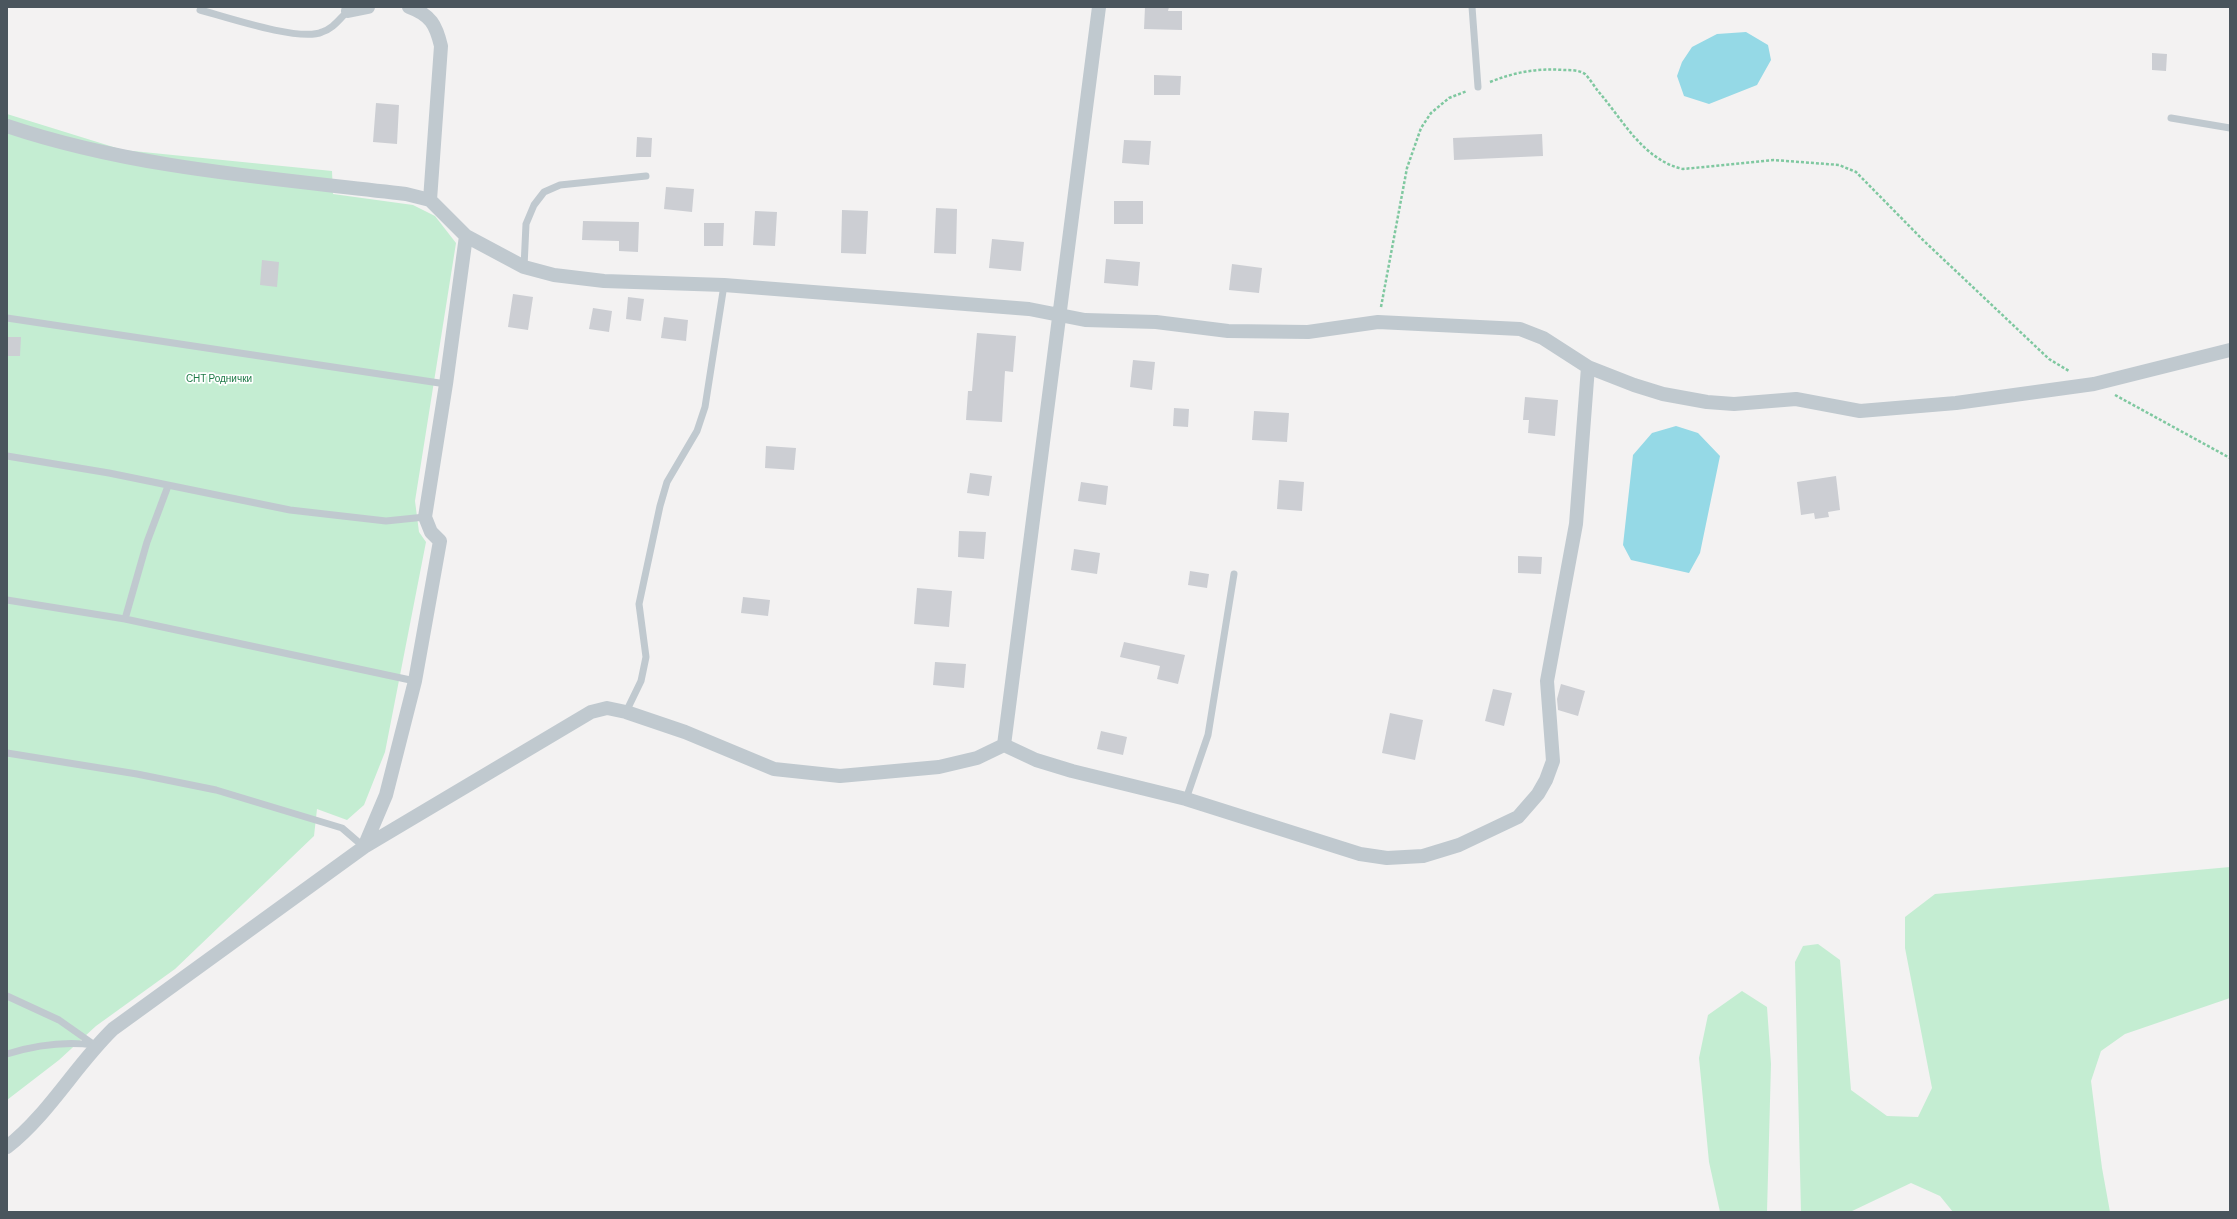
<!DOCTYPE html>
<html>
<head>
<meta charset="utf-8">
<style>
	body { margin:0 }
	#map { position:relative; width:2237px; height:1219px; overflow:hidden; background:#f3f2f2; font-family:Barlow,sans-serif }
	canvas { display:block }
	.frame { position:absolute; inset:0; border:8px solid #4a555d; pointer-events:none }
</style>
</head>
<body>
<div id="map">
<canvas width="2237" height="1219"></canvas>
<div class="frame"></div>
</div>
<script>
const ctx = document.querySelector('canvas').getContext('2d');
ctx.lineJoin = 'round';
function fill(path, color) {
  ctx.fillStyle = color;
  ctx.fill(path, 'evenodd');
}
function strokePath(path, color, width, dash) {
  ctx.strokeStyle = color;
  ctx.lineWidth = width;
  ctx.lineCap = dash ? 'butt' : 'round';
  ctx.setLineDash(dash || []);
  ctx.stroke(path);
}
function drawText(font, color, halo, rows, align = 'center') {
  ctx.font = font + ' Barlow,sans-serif';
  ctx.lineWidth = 3.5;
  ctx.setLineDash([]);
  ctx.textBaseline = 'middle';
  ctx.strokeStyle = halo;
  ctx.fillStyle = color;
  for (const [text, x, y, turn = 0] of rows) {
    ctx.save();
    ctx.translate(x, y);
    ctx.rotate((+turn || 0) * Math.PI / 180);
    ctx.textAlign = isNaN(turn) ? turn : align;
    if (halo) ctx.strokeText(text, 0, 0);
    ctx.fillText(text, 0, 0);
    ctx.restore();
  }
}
fill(new Path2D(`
	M7,114L123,150L332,171L333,194L413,205L435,216L456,243L415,501L419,532L426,542L385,752L364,805L347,820L317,809L314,836L175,969L96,1026L59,1060L7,1100Z
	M2230,867V998L2125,1034L2101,1051L2091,1081L2102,1168L2110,1212H1953L1940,1196L1911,1183L1850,1212H1801L1795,962L1803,946L1818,944L1840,960L1851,1090L1887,1116L1918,1117L1932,1088L1905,948V917L1935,894Z
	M1742,991L1767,1007L1771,1064L1767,1212H1720L1709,1162L1699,1058L1708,1015Z`), '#c4edd2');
fill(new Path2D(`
	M1746,32L1768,45L1771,60L1757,85L1709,104L1684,96L1677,76L1682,62L1692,47L1717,34Z
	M1676,426L1698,433L1720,456L1700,553L1689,573L1631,560L1623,545L1633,455L1652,433Z`), '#95d9e6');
fill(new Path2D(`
	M1145,7H1169L1168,11H1182V30L1144,29Z
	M2152,53L2167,54L2166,71L2152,70Z
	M1154,75L1181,76L1180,95H1154Z
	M376,103L399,105L397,144L373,142Z
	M1542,134L1543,156L1454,160L1453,138Z
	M637,137L652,138L651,157H636Z
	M1124,140L1151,141L1149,165L1122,163Z
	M666,187L694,189L692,212L664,209Z
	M1114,201H1143V224H1114Z
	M936,208L957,209L956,254L934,253Z
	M842,210L868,211L866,254L841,253Z
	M755,211L777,212L775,246L753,245Z
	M583,221L639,222L638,252L619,251V241L582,240Z
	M704,223H724L723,246H704Z
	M992,239L1024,242L1021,271L989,268Z
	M1106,259L1140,262L1138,286L1104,283Z
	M262,260L279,262L277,287L260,285Z
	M1232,264L1262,268L1259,293L1229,290Z
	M513,294L533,297L528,330L508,327Z
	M628,297L644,299L641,321L626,319Z
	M593,308L612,311L609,332L589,329Z
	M664,317L688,320L686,341L661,338Z
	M977,333L1016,336L1013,372L1005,371L1002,422L966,420L968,391H972Z
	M7,337H21L20,356H7Z
	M1133,360L1155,362L1152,390L1130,387Z
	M1525,397L1558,400L1555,436L1528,433L1529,420H1523Z
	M1174,408L1189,409L1188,427L1173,426Z
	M1254,411L1289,413L1287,442L1252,440Z
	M766,446L796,448L794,470L765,468Z
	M970,473L992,476L989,496L967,493Z
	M1836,476L1840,510L1828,512L1829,517L1815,519L1814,513L1801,515L1797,482Z
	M1279,480L1304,482L1302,511L1277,509Z
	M1081,482L1108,486L1106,505L1078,501Z
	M959,531L986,532L984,559L958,557Z
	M1074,549L1100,553L1097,574L1071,570Z
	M1518,556L1542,557L1541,574L1518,573Z
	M1190,571L1209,574L1207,588L1188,585Z
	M917,588L952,591L949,627L914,624Z
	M743,597L770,600L768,616L741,613Z
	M1124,642L1185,655L1178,684L1157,679L1160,666L1120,657Z
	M935,662L966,664L964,688L933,685Z
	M1561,684L1585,691L1578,716L1558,710L1557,699Z
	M1493,689L1512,693L1504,726L1485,721Z
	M1390,713L1423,720L1415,760L1382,753Z
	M1101,731L1127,737L1123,755L1097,749Z`), '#ccced3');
strokePath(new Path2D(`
	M1490,82C1515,72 1537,68 1564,70C1571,70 1579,70 1585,74C1590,79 1594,86 1598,91C1623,120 1643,160 1683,169L1774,160L1839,165L1856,172L1923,240L2049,359L2069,371
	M1381,307L1407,168L1421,128L1431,113L1449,98L1467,91
	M2115,395L2230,458`), '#7fc8a0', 2.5, [3, 2]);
strokePath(new Path2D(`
	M1472,7L1478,87
	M200,10C226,17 300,42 322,32C334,28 339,19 348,11
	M2171,118L2230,128
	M524,267L526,224L534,205L544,192L560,185L646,176
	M7,318L446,384
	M7,456L109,473L290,510L386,521L425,517
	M7,600L125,619L415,681
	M125,619L147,542L168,486
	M626,712L641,681L646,657L639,604L660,506L667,482L697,431L705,407L724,285
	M7,753L137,774L216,790L342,828L364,847
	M1186,799L1208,735L1234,574
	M7,996L59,1020L96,1046
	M7,1054C36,1045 64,1041 94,1045`), '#c0c9cf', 7);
strokePath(new Path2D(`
	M409,7C431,15 436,25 441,46L430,200
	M348,11L368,7
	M7,126C135,169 273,178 406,194L430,200L466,236L446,384L425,517L431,532L440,541L415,681L386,795L364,847
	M466,236L524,267L554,275L604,281L724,285L1029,309L1085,320L1156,322L1228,331L1308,332L1378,322L1520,329L1543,338L1588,367L1634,385L1663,394L1707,402L1734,404L1796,399L1860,411L1956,403L2094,384L2230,350
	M1004,745L1036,760L1072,771L1186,799L1360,854L1387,858L1423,856L1459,845L1518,817L1538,794L1546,780L1553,761L1547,681L1576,524L1588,367
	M1004,745L1099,7
	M7,1147C49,1114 75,1066 113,1029L364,847L591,712L607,708L626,712L685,732L774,769L840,776L939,767L977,758L1004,745`), '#c0c9cf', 14);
drawText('10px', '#1f7b48', '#fff', [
	["СНТ Роднички",219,379]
]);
</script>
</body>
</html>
